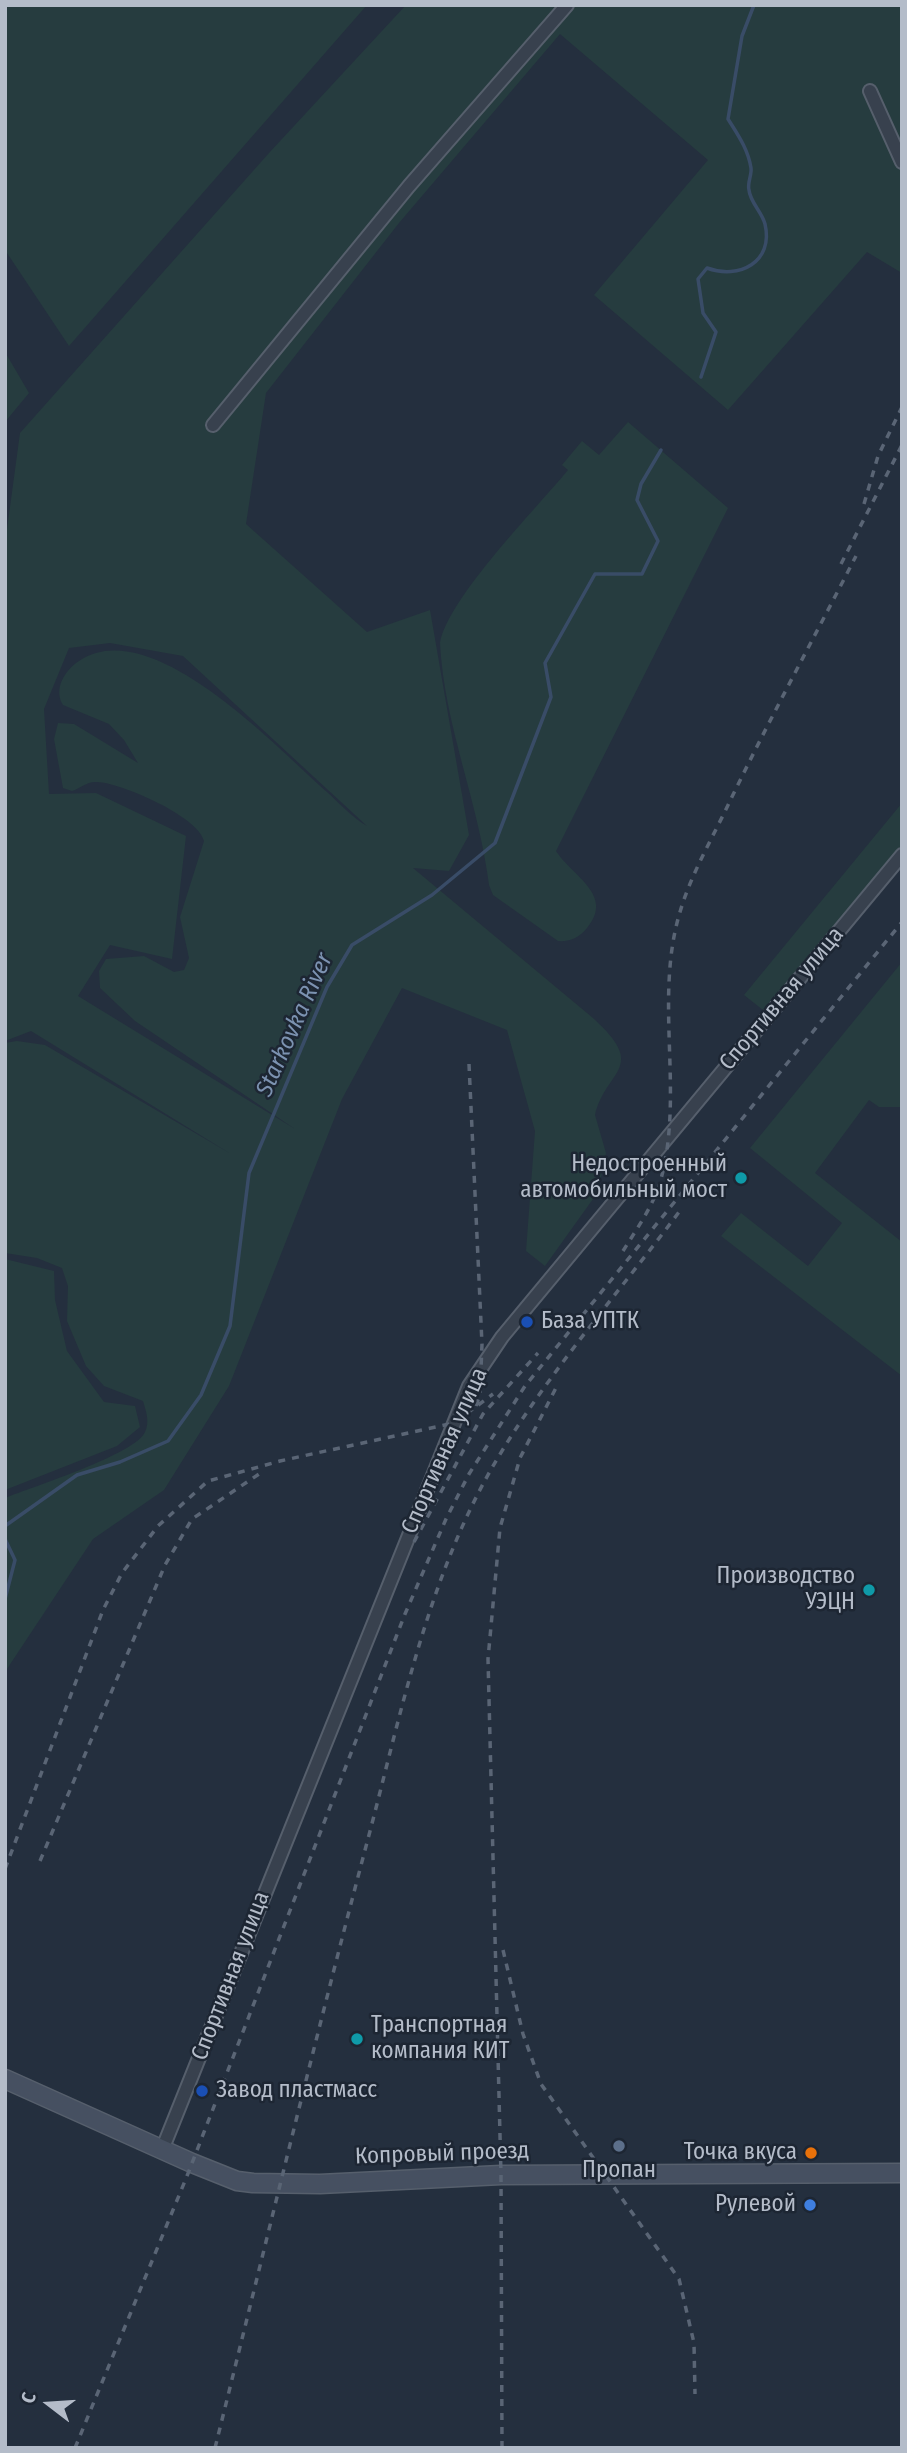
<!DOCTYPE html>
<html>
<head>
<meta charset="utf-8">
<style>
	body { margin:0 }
	#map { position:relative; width:907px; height:2453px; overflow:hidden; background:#242f3e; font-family:"Fira Sans Condensed",sans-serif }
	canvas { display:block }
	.frame { position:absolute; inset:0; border:7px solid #b4bcc9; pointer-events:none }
	.north { position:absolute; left:14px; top:2369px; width:70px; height:70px; -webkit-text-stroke:5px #1d2633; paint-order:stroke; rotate:287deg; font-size:19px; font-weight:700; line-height:28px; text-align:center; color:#b4bcc9 }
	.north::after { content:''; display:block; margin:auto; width:24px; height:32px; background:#b4bcc9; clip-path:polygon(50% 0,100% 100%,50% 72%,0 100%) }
</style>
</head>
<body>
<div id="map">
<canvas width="907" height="2453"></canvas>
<div class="frame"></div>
<div class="north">С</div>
</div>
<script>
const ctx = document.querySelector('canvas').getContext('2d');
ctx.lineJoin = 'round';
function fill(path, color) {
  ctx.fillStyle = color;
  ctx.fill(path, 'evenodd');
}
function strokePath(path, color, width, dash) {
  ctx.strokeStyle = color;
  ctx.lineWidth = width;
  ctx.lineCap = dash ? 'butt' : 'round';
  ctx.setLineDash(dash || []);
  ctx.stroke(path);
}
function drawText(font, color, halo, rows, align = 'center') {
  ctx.font = font + ' "Fira Sans Condensed",sans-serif';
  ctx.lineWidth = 5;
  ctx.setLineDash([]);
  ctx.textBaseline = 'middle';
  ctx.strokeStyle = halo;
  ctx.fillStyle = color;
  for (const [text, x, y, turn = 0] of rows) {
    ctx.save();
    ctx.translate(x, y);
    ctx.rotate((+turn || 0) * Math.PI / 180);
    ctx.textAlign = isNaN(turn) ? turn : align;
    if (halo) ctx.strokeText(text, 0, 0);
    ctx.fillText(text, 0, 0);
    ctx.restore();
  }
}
fill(new Path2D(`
	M5,5H367L69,346L5,250Z
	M406,5H902V273L867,252L728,410L594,295L708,160L560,34L399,223L266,393L246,524L367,632L430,610L469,835L449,871L413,868L593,1018C649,1069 606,1069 595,1115L606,1153L598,1192L545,1266L526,1251L535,1131L507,1030L402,988L342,1099L229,1386L164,1490L93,1539L5,1672V1498C32,1487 136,1454 145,1432C150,1422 146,1411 143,1401L104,1386L86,1366L67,1321L68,1286L62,1268L37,1258L5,1253V1043L17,1041L45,1045L231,1154L31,1031L5,1041V544L20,433L269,153ZM110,643L183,656L367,826C354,819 339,803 327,792C277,748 151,612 79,661C65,670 53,689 63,705L109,724L124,740L138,763L74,724L58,723L54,739L63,788L72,791C81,788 87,781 97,782C122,783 199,817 204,841L180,917L189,958L184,970L174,972L144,956L106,959L99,971L100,988L135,1021L295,1129L78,996L110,945L172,959L186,836L96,793L49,794L44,709L69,648Z
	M5,352L29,393L5,422Z
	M628,422L728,508L556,851C572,876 615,895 587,928C580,937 570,942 558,941L493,895L489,885C479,803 444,725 440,643C448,598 536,509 568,470L562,465L582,441L599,455Z
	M902,803V845L763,1010L744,995Z
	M902,962V1107H879L869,1100L815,1173L902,1242V1376L721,1236L741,1213L808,1266L842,1223L750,1148Z
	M5,1259L54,1271L55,1300L67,1351L104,1402L135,1406L140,1427L117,1446L5,1490Z`), '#263c3f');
strokePath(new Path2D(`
	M701,377L716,332L703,313L698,279L707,268C739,280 774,262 765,224C762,212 750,202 749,190C747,183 752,175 751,168C748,149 738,135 728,119L742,36L754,5
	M5,1526L77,1475L120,1462L168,1441L201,1395L230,1326L249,1173L327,987L352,945L432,895L495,843L551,697L545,663L595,574H642L658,541L637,500L641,484L661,450
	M5,1539L15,1560L5,1599`), '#394c67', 3.5);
const street = new Path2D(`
	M870,91L902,162
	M213,425L409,186L567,5
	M162,2150L469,1386L502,1337L902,855`);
const secondary = new Path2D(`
	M5,2079L192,2163L237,2181L253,2183L320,2184L501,2175L902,2173`);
strokePath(street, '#565f6c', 16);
strokePath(secondary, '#565f6c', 21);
strokePath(street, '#38414e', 12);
strokePath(secondary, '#465061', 18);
strokePath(new Path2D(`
	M864,504L878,456L902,407
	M841,564L902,445
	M469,1064L482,1344L480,1394L475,1409
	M623,1251C636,1230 651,1209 659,1186C686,1097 653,1001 680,912C691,874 713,837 730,801C770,718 814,638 856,556
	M414,1542L483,1414L538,1353
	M40,1861L165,1565L192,1519L262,1472
	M5,1869L103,1610L122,1573L158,1526L208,1481L280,1461L454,1423L493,1394
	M503,1950L523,2034L541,2084L679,2279L694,2343L695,2394
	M75,2448L187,2176L405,1614L446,1519L469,1474L525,1386L902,922
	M215,2448C266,2243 315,2039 369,1835C400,1717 425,1593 483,1484C534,1389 614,1299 679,1212
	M502,2448L501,2175L488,1659L500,1528L520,1458L558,1384`), '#5a6575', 3.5, [7, 7]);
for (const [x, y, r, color] of [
	[741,1178,7,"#0f9aa8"],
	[527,1322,7,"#1a4fb4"],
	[869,1590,7,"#0f9aa8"],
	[357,2039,7,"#0f9aa8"],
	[202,2091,7,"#1a4fb4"],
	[619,2146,7,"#5c6f8a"],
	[811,2153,7,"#e8710a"],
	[810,2205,7,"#3f7fe0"]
]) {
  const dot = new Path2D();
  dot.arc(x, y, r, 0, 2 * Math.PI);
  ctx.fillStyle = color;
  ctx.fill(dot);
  strokePath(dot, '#1d2633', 2.5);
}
drawText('23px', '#b4bcc9', '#1d2633', [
	["Спортивная улица",782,999,-50],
	["Спортивная улица",445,1451,-66],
	["Спортивная улица",231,1976,-69],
	["Копровый проезд",442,2154,-2]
]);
drawText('23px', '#b4bcc9', '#1d2633', [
	["Недостроенный",727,1165],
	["автомобильный мост",727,1191],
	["База УПТК",541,1322,"left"],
	["Производство",855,1577],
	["УЭЦН",855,1603],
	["Транспортная",371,2026,"left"],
	["компания КИТ",371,2052,"left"],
	["Завод пластмасс",216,2091,"left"],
	["Точка вкуса",797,2153],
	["Пропан",619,2171,"center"],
	["Рулевой",796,2205]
], 'right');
drawText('italic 24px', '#7c92b1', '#1d2633', [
	["Starkovka River",295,1025,-66]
]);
</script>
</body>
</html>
